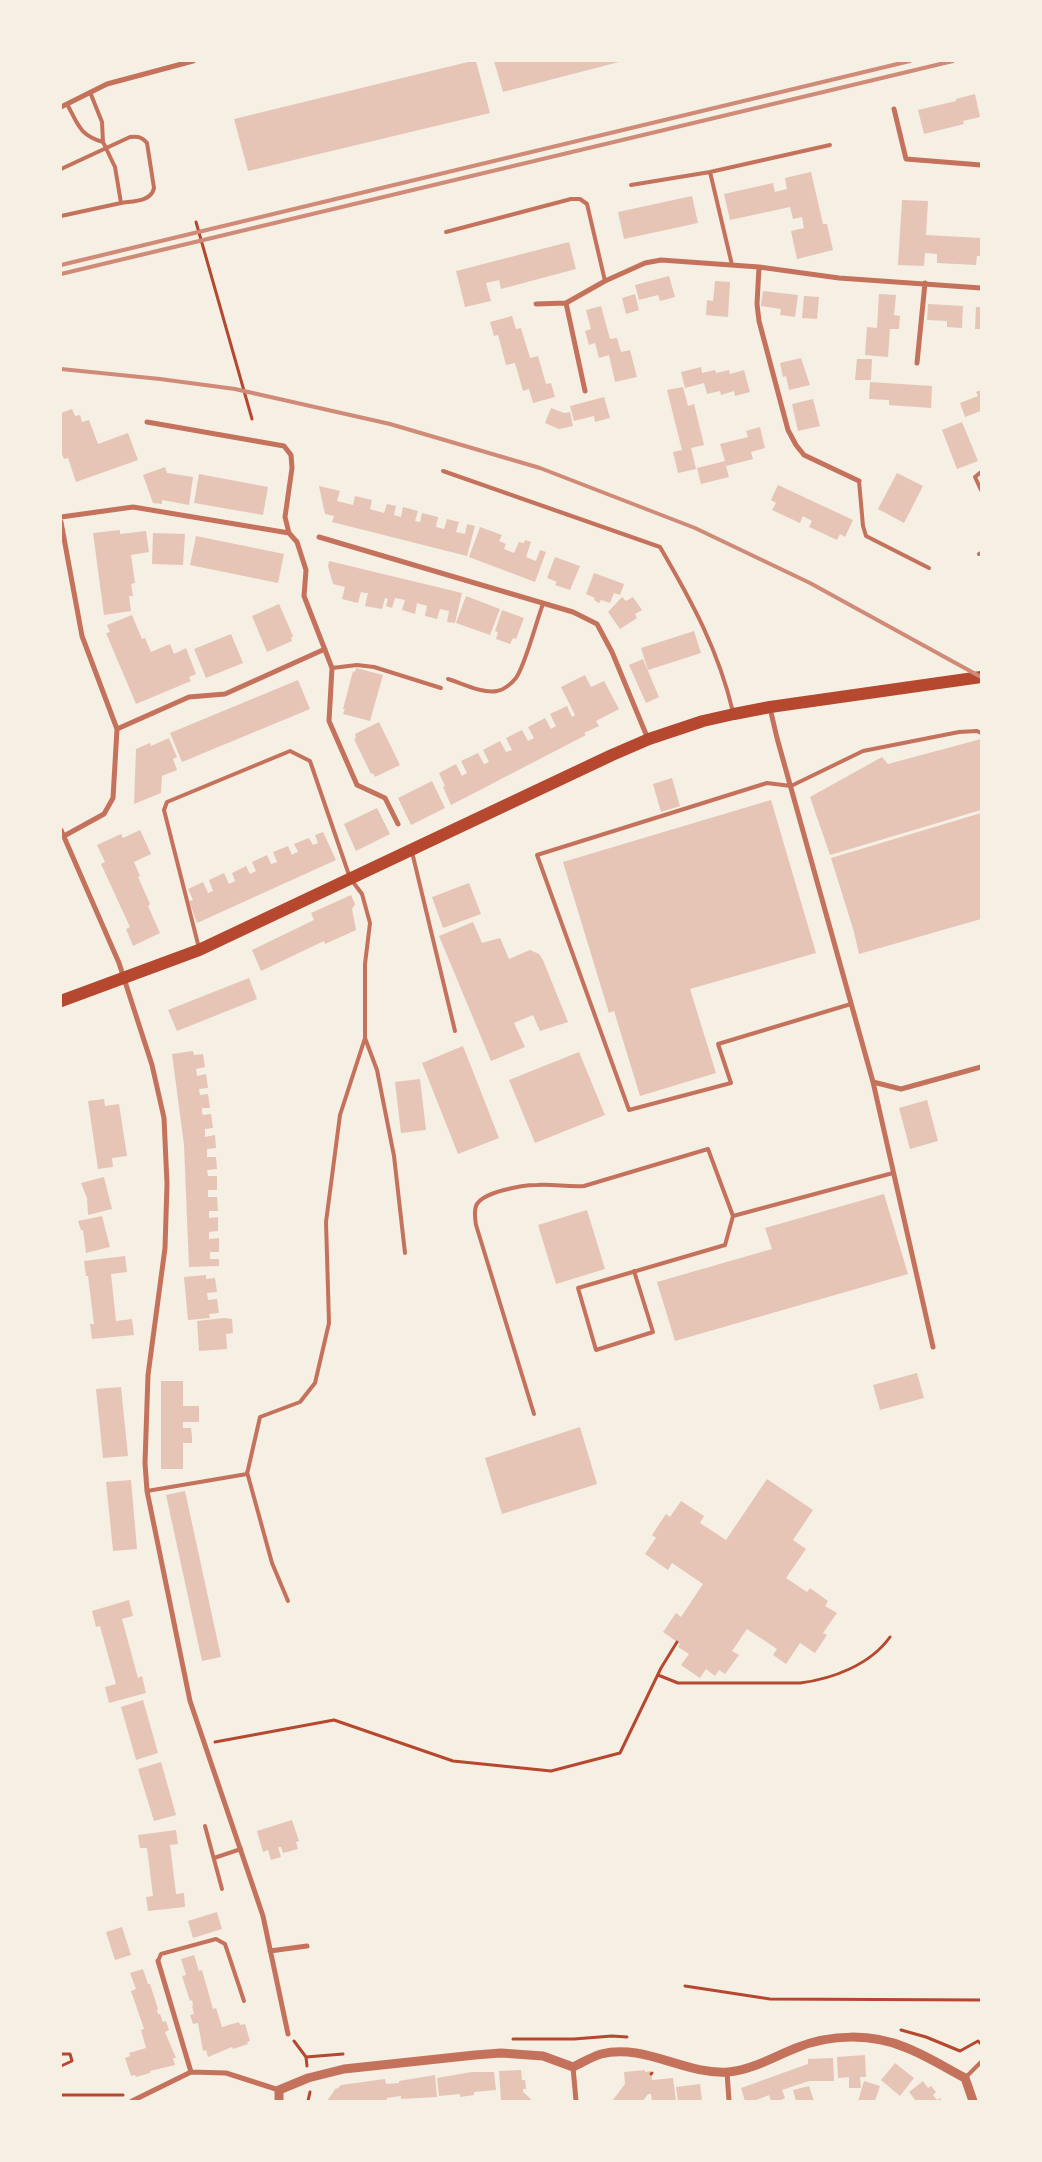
<!DOCTYPE html>
<html>
<head>
<meta charset="utf-8">
<style>
	body { margin:0 }
	#map { position:relative; width:1042px; height:2162px; overflow:hidden; background:#f6efe4; font-family:Helvetica,sans-serif }
	canvas { display:block }
	.frame { position:absolute; inset:0; border:62px solid #f6efe4; pointer-events:none }
</style>
</head>
<body>
<div id="map">
<canvas width="1042" height="2162"></canvas>
<div class="frame"></div>
</div>
<script>
const ctx = document.querySelector('canvas').getContext('2d');
ctx.lineJoin = 'round';
function fill(path, color) {
  ctx.fillStyle = color;
  ctx.fill(path, 'evenodd');
}
function strokePath(path, color, width, dash) {
  ctx.strokeStyle = color;
  ctx.lineWidth = width;
  ctx.lineCap = dash ? 'butt' : 'round';
  ctx.setLineDash(dash || []);
  ctx.stroke(path);
}
fill(new Path2D(`
	M472,61H476L490,113L248,171L234,119Z
	M494,61H619V62L503,92Z
	M975,94L980,117L963,121L964,124L924,134L918,110L956,101V99Z
	M811,172L823,224H827L833,250L797,259L791,231L804,228L802,217L793,219L790,207L730,220L724,194L773,183L775,192L787,189L785,178Z
	M692,196L698,223L624,239L618,212Z
	M902,200L928,201L926,235L981,238V256H977L976,265L937,263V254L925,253L924,266L898,265Z
	M569,242L576,269L501,289L499,280L486,283L491,301L465,307L456,271Z
	M669,276L675,297L660,301L658,295L639,300L635,285Z
	M715,281L730,282L728,317L706,315L707,300L713,301Z
	M763,291L798,295L795,317L780,315L781,309L761,306Z
	M635,294L639,310L626,314L622,298Z
	M879,294L896,295L894,315L900,316L899,329H890L888,357L865,355L867,327L877,328Z
	M804,296L819,297L817,319L802,318Z
	M928,304L963,306L962,328L947,327V321L927,320Z
	M601,306L610,339L617,338L621,352L630,350L637,377L615,382L609,355L599,358L595,343L589,345L585,331L591,329L586,310Z
	M976,307H981V329H975Z
	M512,316L516,329L521,328L530,358L538,356L546,384L551,383L555,397L533,403L529,389L523,391L515,363L506,365L498,335L494,336L490,322Z
	M801,358L810,385L789,390L786,376L783,377L780,363Z
	M857,359H872L871,380H855Z
	M701,367L702,373L715,370L716,373L729,370L730,374L744,370L750,392L735,396L734,391L721,395L720,391L707,394L704,383L685,388L681,372Z
	M870,382L932,386L931,408L889,405V400L869,399Z
	M683,387L688,406L694,404L704,445L691,448L696,469L678,473L673,452L682,450L667,390Z
	M981,390V411L965,417L960,403L978,396L976,392Z
	M604,397L610,418L595,422L594,416L574,421L570,406Z
	M813,399L820,426L798,431L792,404Z
	M551,408L564,413L570,412L573,426L559,429L545,423Z
	M72,409L75,416L80,415L82,422L89,420L98,444L128,433L138,460L76,482L68,458L64,459L61,452V413Z
	M962,422L978,461L957,469L942,430Z
	M760,427L765,448L751,452L753,459L726,466L729,477L701,484L697,468L725,461L720,444L748,437L746,431Z
	M165,467L167,473L193,477L189,505L162,500V504L153,503L143,475Z
	M897,473L923,486L904,523L878,509Z
	M199,474L268,487L263,515L194,503Z
	M778,485L853,520L845,537L840,534L837,540L809,527L812,521L803,516L800,523L772,510L776,503L771,500Z
	M319,486L340,491L337,501L353,505L355,496L372,500L370,509L373,510L384,513L387,504L396,506L394,515L401,517L403,507L418,511L415,521L420,522L422,513L438,517L436,527L444,529L447,519L459,522L456,532L465,534L467,524L475,526L467,556L332,522L334,516L325,514Z
	M480,527L502,535L499,541L506,544L504,549L514,553L519,542L524,543L525,540L531,542L526,557L536,561L540,550L546,552L535,582L469,557Z
	M120,530V534L146,531L149,552L131,555L135,583L131,584L133,596H129L131,611L104,615L93,533Z
	M153,533L185,534L183,565L152,564Z
	M196,536L284,554L278,583L190,565Z
	M555,557L580,566L570,590L555,585L557,582L547,578Z
	M329,561L462,593L455,623L447,622L449,611L440,609L437,619L425,616L427,606L417,603L415,614L402,610L405,600L395,598L392,608L386,606L388,599L385,598L382,609L365,606L368,593H365L361,592L358,603L342,599L345,587L333,584L328,566Z
	M594,573L624,584L620,595L614,593L610,603L601,600L599,603L594,600L595,598L586,594Z
	M466,596L500,609L490,635L456,623Z
	M622,597L626,601L633,597L642,610L635,614L637,618L620,629L608,612Z
	M279,604L293,636L291,638L292,641L267,652L252,616Z
	M502,610L524,618L516,639L513,638L510,644L496,639L498,632L495,631Z
	M132,615L142,639L145,638L151,652L170,644L174,654L186,648L196,674L189,677L191,681L136,704L106,633L110,632L107,625Z
	M694,631L701,653L648,670L641,648Z
	M231,634L243,663L206,678L194,649Z
	M643,659L659,697L646,703L629,665Z
	M356,668L383,675L370,721L343,714L345,709H343L353,671L355,672Z
	M585,675L591,687L604,681L619,709L596,721L599,726L584,733L586,735L451,805L443,787L445,786L439,773L456,764L462,776L467,773L461,761L478,753L484,764L489,762L483,750L500,741L506,752L512,750L506,738L522,730L528,741L534,738L528,727L545,718L551,729L556,726L550,714L567,706L572,717L575,715L561,687Z
	M298,680L310,709L182,762L170,733Z
	M379,722L400,765L375,777L373,773L371,774L354,739L356,738L355,734Z
	M169,738L177,757L173,759L177,770L162,776L161,793L134,804L136,749L150,743L151,746Z
	M981,739V810L830,855L810,797L882,757L888,764Z
	M672,778L680,806L661,812L653,784Z
	M432,781L445,808L411,825L398,798Z
	M771,800L816,953L690,989L716,1073L640,1096L614,1011L609,1013L563,862Z
	M377,808L390,834L356,851L344,824Z
	M981,813V919L859,954L854,932L831,858Z
	M140,830L151,854L134,862L140,876L138,877L150,904L148,906L160,933L133,946L126,929L130,927L101,864L105,862L97,845L121,834L123,838Z
	M323,832L336,860L197,923L189,901L193,900L188,889L203,882L208,893L213,891L209,880L224,873L229,884L235,881L232,873L246,866L250,874L256,871L252,862L267,855L271,864L277,862L273,852L288,846L292,855L295,853L298,852L294,844L309,838L313,845L318,843L315,835Z
	M469,883L481,914L443,928L432,897Z
	M351,895L355,904L352,909L356,930L325,944L324,941L261,971L252,950L314,920L311,913Z
	M473,922L482,943L500,938L509,959L530,950L539,954L543,960L568,1022L540,1031L533,1015L514,1023L525,1047L491,1061L439,936Z
	M249,978L257,999L177,1031L168,1010Z
	M463,1046L499,1138L458,1154L422,1063Z
	M193,1051L194,1055L203,1054L205,1067L196,1069L197,1076L206,1074L208,1088L199,1089L200,1095L208,1094L210,1108H202V1112L203,1115L211,1114L213,1128L205,1129V1137L215,1135L216,1148L207,1149V1157H216L217,1169L207,1170L208,1176H217V1190H208V1197H217L218,1211H209V1218L218,1217V1231L209,1232V1239L219,1238V1252H210V1259H219V1266L189,1267L184,1145L172,1054Z
	M579,1052L605,1115L535,1143L509,1080Z
	M420,1079L426,1130L401,1133L395,1082Z
	M104,1099L105,1106L119,1104L127,1156L112,1158L113,1167L98,1169L88,1101Z
	M927,1100L938,1141L910,1149L899,1108Z
	M104,1177L112,1209L88,1215L87,1198L81,1183Z
	M884,1194L908,1274L675,1341L657,1282L772,1249L765,1228Z
	M587,1210L605,1269L556,1284L538,1225Z
	M102,1216L110,1247L86,1253L83,1230H81L78,1221Z
	M125,1256L127,1272L111,1274L116,1321L132,1319L134,1335L92,1339L90,1324H94L88,1276H86L84,1261Z
	M206,1275V1279L215,1278L217,1292L207,1293L208,1300L217,1299L219,1313L209,1314L210,1318L188,1320L184,1277Z
	M224,1318L232,1319L233,1333L226,1334L227,1349L199,1351L197,1321Z
	M917,1373L924,1398L880,1410L873,1385Z
	M161,1381H183V1406H199V1422H183V1428H191L192,1437V1443H183V1469H161Z
	M121,1387L128,1456L103,1458L96,1389Z
	M580,1427L597,1484L502,1514L485,1458Z
	M767,1479L813,1510L793,1540L806,1549L786,1578L807,1592L810,1588L828,1601L825,1606L837,1613L823,1633L827,1635L815,1653L800,1643L786,1664L773,1655L777,1649L747,1629L732,1651L739,1655L725,1674L719,1670L715,1676L706,1669L700,1678L681,1665L689,1654L678,1647L680,1644L663,1632L676,1613L681,1617L703,1584L672,1563L668,1570L645,1554L656,1538L652,1535L666,1514L670,1517L681,1501L704,1516L700,1523L726,1540Z
	M131,1480L137,1549L113,1551L106,1482Z
	M185,1491L221,1657L202,1661L166,1495Z
	M129,1600L133,1616L122,1619L138,1678L142,1676L146,1693L109,1703L105,1687L116,1684L100,1626L96,1627L92,1611Z
	M143,1700L158,1753L136,1760L121,1707Z
	M161,1762L176,1815L154,1821L138,1769Z
	M292,1820L299,1841L296,1842L298,1849L283,1853L281,1847H278L281,1857L271,1860L268,1850L263,1852L257,1831Z
	M176,1830L178,1844L170,1845L176,1894L184,1893L185,1907L148,1911L146,1897L153,1896L147,1848H140L138,1835Z
	M217,1912L222,1929L193,1938L188,1921Z
	M122,1927L131,1955L115,1960L106,1932Z
	M194,1955L199,1971L202,1970L213,2009L216,2008L222,2027L239,2022L240,2025L245,2024L250,2041L247,2042L248,2044L233,2049L232,2047L208,2057L206,2050L203,2051L198,2023L193,2024L190,2015L194,2014L192,2006H193L192,2000L190,2001L182,1976L186,1975L181,1959Z
	M143,1969L148,1984H150L158,2009L157,2010L158,2014H160L163,2022L166,2021L169,2030L165,2032L176,2058H173L175,2065L150,2071V2073L136,2077L135,2075L131,2076L125,2058L130,2056L129,2053L146,2048L141,2030L144,2029L131,1991L136,1989L130,1973Z
	M865,2055L866,2077H860L861,2088H849V2077L838,2078L837,2057Z
	M833,2058L834,2081H809L782,2090L785,2098L780,2101H771L769,2095L754,2101H745L741,2088L808,2064V2059Z
	M895,2063L914,2078L900,2096L881,2080Z
	M521,2070L522,2080H525L526,2089H523V2092L533,2101H501L499,2071Z
	M645,2070V2072L651,2071L652,2080L673,2078L676,2101H652L651,2094H648L643,2101H612L625,2084L624,2072Z
	M472,2072H494L496,2090L474,2092V2095L460,2097V2094L439,2096L437,2078Z
	M435,2075L437,2097L401,2099V2096L387,2098V2101H327L336,2088L337,2089L341,2085L385,2079L386,2084L399,2083V2081Z
	M864,2081L880,2086L875,2101H858Z
	M923,2081L928,2088L931,2086L936,2092L933,2095L937,2100L940,2098L942,2101H916L909,2092Z
	M700,2084L702,2101H678L676,2087Z
	M809,2086L814,2101H796L793,2090Z`), '#e6c5b7');
strokePath(new Path2D(`
	M196,222L252,419
	M658,1675L678,1683H800C832,1679 870,1665 890,1637
	M215,1742L334,1720L453,1761L551,1771L620,1753L661,1668L677,1642
	M685,1986L770,1999L981,2000
	M901,2030L926,2037L960,2051L978,2041L981,2044
	M513,2039H574L612,2036L627,2037
	M294,2041L306,2057L307,2066
	M61,2054H70L72,2061L61,2066
	M306,2057L343,2054
	M651,2074L652,2073
	M61,2095H123
	M308,2101L310,2092`), '#b5482f', 3);
strokePath(new Path2D(`
	M67,104C78,124 79,135 103,142
	M61,169L130,137C138,136 142,137 147,143L154,188C151,202 133,201 121,203
	M710,172L732,265
	M631,185L710,172L830,145
	M61,216L121,203L115,167L103,142L102,122L90,92
	M446,232L571,199H580L587,204L605,281
	M443,471L660,547C692,602 718,649 733,712
	M981,472L975,477L981,490
	M859,481L863,526L866,536L929,568
	M979,554L981,553
	M332,668L357,665L374,667L441,688
	M448,679C462,683 482,694 497,691C504,690 512,683 516,678C526,663 536,622 543,604
	M412,852L455,1031
	M199,948L164,810L167,802L290,751L310,761L350,878L362,894L370,923L365,964V1038L377,1070L394,1156L405,1253
	M851,1004L718,1044L731,1083L629,1110L537,855L767,783L791,786L863,751L959,732L977,731L981,733
	M634,1271L653,1332L596,1350L578,1288L725,1245L733,1216
	M534,1414L476,1225C475,1219 474,1212 476,1206C481,1192 523,1185 537,1185C553,1184 568,1187 584,1186L708,1149L733,1216L893,1173
	M247,1472L272,1563L288,1601
	M147,1491L247,1474L260,1417L300,1402L315,1383L329,1323L326,1222L340,1115L365,1038
	M205,1826L222,1889
	M214,1858L241,1849
	M158,1961L161,1954L216,1939L225,1944L244,2001
	M965,2078L981,2062`), '#c5725c', 4);
strokePath(new Path2D(`
	M61,107L107,84L193,61
	M894,109L906,159L981,165
	M759,267L757,304L759,321L788,430L796,445L804,455L859,481
	M566,303L585,391
	M536,304L566,303L605,281L645,263L661,260L759,267L839,278L981,288
	M917,363L925,283
	M147,422L284,446L291,455L292,468L285,517L289,533L297,542L306,570L304,596L332,668L329,721L357,785L385,798L398,824
	M61,517L133,507L289,533
	M61,522L82,636L117,729
	M319,537L573,612L597,624L612,652L648,739
	M770,708L777,738L873,1082L933,1347
	M61,830L119,963L152,1065L164,1118L167,1184L165,1248L148,1375L145,1463L147,1491L190,1701L263,1916L288,2034
	M64,836L104,814L113,798L117,729L189,697L225,694L325,649
	M873,1082L901,1089L981,1067
	M270,1951L307,1946
	M158,1961L191,2072
	M573,2067L576,2101
	M727,2072L729,2101
	M132,2101L191,2072L226,2073L279,2090`), '#c5725c', 5);
strokePath(new Path2D(`
	M279,2101V2090L308,2078L344,2069L475,2055L501,2053L543,2056L573,2067C582,2063 591,2057 601,2054C644,2043 685,2075 728,2072C752,2070 773,2057 796,2048C830,2034 872,2033 907,2048C927,2056 946,2068 965,2078L973,2101`), '#c5725c', 9);
strokePath(new Path2D(`
	M61,1001L199,950L612,755L649,739L703,721L734,714L770,707L981,677`), '#b5482f', 12);
strokePath(new Path2D(`
	M61,265L910,61
	M61,274L953,61
	M61,369L160,379L235,389L390,424L540,468L695,528L810,583L981,677`), '#cf8b77', 4);
</script>
</body>
</html>
